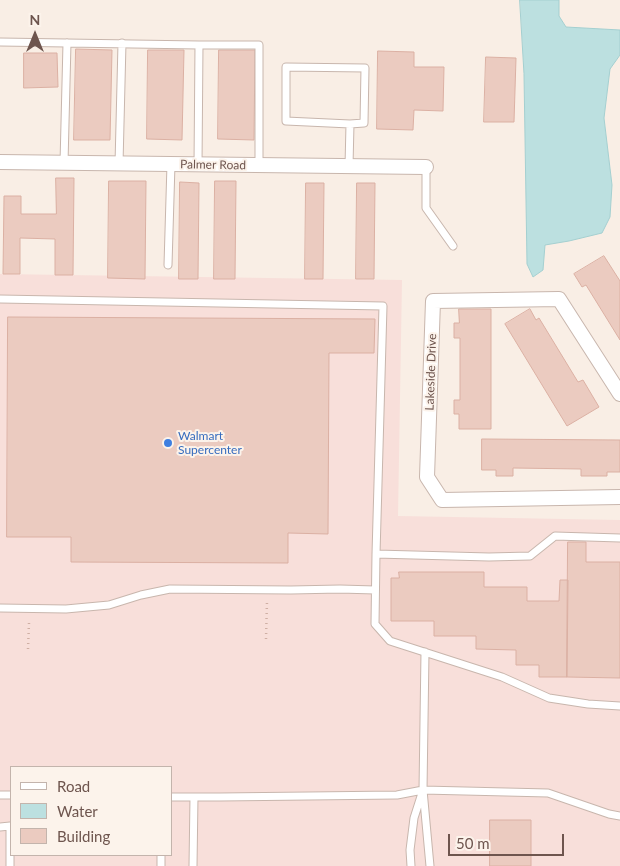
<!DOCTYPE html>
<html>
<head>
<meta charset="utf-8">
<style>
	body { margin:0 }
	#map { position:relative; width:620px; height:866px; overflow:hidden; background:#f9eee5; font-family:Lato,sans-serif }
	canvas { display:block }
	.legend { position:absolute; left:10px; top:766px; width:162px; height:90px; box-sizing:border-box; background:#fcf3eb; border:1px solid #c3b4ac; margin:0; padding:6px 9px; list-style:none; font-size:15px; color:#6e554e }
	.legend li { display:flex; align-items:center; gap:10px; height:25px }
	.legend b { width:25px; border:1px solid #c3b4ac }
	.north { position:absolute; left:10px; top:10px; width:50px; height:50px; -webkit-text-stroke:4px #fcf3eb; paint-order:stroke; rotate:0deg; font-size:14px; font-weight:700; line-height:20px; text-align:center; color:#6e554e }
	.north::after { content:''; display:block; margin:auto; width:18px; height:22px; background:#6e554e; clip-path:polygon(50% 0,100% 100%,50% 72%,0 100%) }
	.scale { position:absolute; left:448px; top:834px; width:116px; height:22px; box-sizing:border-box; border:2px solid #6e554e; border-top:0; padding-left:6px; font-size:15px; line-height:18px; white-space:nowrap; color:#6e554e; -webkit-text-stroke:4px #fcf3eb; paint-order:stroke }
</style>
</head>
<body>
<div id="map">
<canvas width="620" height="866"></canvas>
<ul class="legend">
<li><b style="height:6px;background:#fff"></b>Road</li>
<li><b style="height:14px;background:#bce0e0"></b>Water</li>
<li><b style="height:14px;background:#ebcbc0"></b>Building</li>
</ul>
<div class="north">N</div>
<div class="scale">50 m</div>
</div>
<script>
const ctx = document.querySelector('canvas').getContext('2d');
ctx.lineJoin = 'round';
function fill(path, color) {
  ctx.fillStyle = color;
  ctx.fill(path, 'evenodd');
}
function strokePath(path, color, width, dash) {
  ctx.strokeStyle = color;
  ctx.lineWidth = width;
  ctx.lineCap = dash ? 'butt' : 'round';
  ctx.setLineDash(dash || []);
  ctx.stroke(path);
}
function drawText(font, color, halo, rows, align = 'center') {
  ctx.font = font + ' Lato,sans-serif';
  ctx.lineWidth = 4;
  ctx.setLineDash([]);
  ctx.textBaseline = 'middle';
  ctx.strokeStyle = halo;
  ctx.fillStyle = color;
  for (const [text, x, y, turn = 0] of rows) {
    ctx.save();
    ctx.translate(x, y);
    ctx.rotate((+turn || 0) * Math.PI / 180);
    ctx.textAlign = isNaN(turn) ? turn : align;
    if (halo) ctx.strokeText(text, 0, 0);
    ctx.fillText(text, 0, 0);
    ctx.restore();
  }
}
fill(new Path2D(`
	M0,274L402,280L398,516L620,520V866H0ZM11,767H171V855H11Z`), '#f8dfda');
const water = new Path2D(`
	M520,0H559V16L566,27L620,30V55L610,69L604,118L612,185L610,217L602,233L569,241L545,245L543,270L533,277L527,264L524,74Z`);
fill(water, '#bce0e0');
strokePath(water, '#a4cfd0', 1);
const building = new Path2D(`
	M76,49L112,50L110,140H74Z
	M148,50H184L182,140L147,139Z
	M219,50H255L254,140L218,139Z
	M378,51L414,52V67H444L443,111L414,110L413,130L377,129Z
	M24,53H57L58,87L24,88Z
	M486,57L516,58L514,122H484Z
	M56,178H74L73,275H55V239L20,238V274H3L4,196H21V214H56Z
	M109,181H146L145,279L108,278Z
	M215,181H236L235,279H214Z
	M180,182L199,183L198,279H179Z
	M306,183H324L323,279H305Z
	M357,183H375L374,279H356Z
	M604,256L620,281V340L586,285L582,287L574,274Z
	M459,309H491V429H459V414H454V400H460V338H454V323H459Z
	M530,309L536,320L539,318L578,382L583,380L599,407L567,426L505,324Z
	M8,317L375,319L374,353H329L328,534L288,533V563L71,562V537H7Z
	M482,439L620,440V472H607V476H581V469L513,468V476H496V470H482Z
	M568,542H586V562H620V678L567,677Z
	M399,572H484V587H527V601H559L560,580H568L567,677H539V665H516V650L476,649V636H434V621H391V578H399Z
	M490,820H531V866H490Z`);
fill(building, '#ebcbc0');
strokePath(building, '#dbb0a3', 1);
const service = new Path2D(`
	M0,42L199,45L198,165
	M199,45H259V165
	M64,163L67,43
	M119,164L122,43
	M349,166L350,124L364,123L365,68L286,67V121L350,124
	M426,167V208L453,246
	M168,265L171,164
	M0,299L383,306L376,554
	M620,538L555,536L530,556L489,557L376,554L375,624L390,641L502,677L549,698L588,704L620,706
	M0,608L66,609L109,605L141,595L170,589L291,590L340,589L375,590
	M425,652L423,790L430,866
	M0,795H11
	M171,797H220L397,795L423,790L548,793L609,814L620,816
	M0,827L10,826V866
	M161,866V855
	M193,866L194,797
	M411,866L410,850L414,818L422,793`);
const minor = new Path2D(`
	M0,162L426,167
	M620,394L559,299L433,301L427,477L442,500L620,497`);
strokePath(service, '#c8b6ad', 9);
strokePath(minor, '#c8b6ad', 16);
strokePath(new Path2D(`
	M266,639L267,601
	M28,649L29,623`), '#cfafa4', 2.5, [1, 4]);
strokePath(service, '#fff', 7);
strokePath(minor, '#fff', 14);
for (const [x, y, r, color] of [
	[168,443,5,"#3f7fe0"]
]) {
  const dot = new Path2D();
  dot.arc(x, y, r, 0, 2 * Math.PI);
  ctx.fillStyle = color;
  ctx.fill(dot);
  strokePath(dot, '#fcf3eb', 2);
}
drawText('12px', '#6e554e', '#fcf3eb', [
	["Palmer Road",213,165,1],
	["Lakeside Drive",431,372,-88]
]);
drawText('12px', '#366cbe', '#fcf3eb', [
	["Walmart",178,436],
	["Supercenter",178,450]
], 'left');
</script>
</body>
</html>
